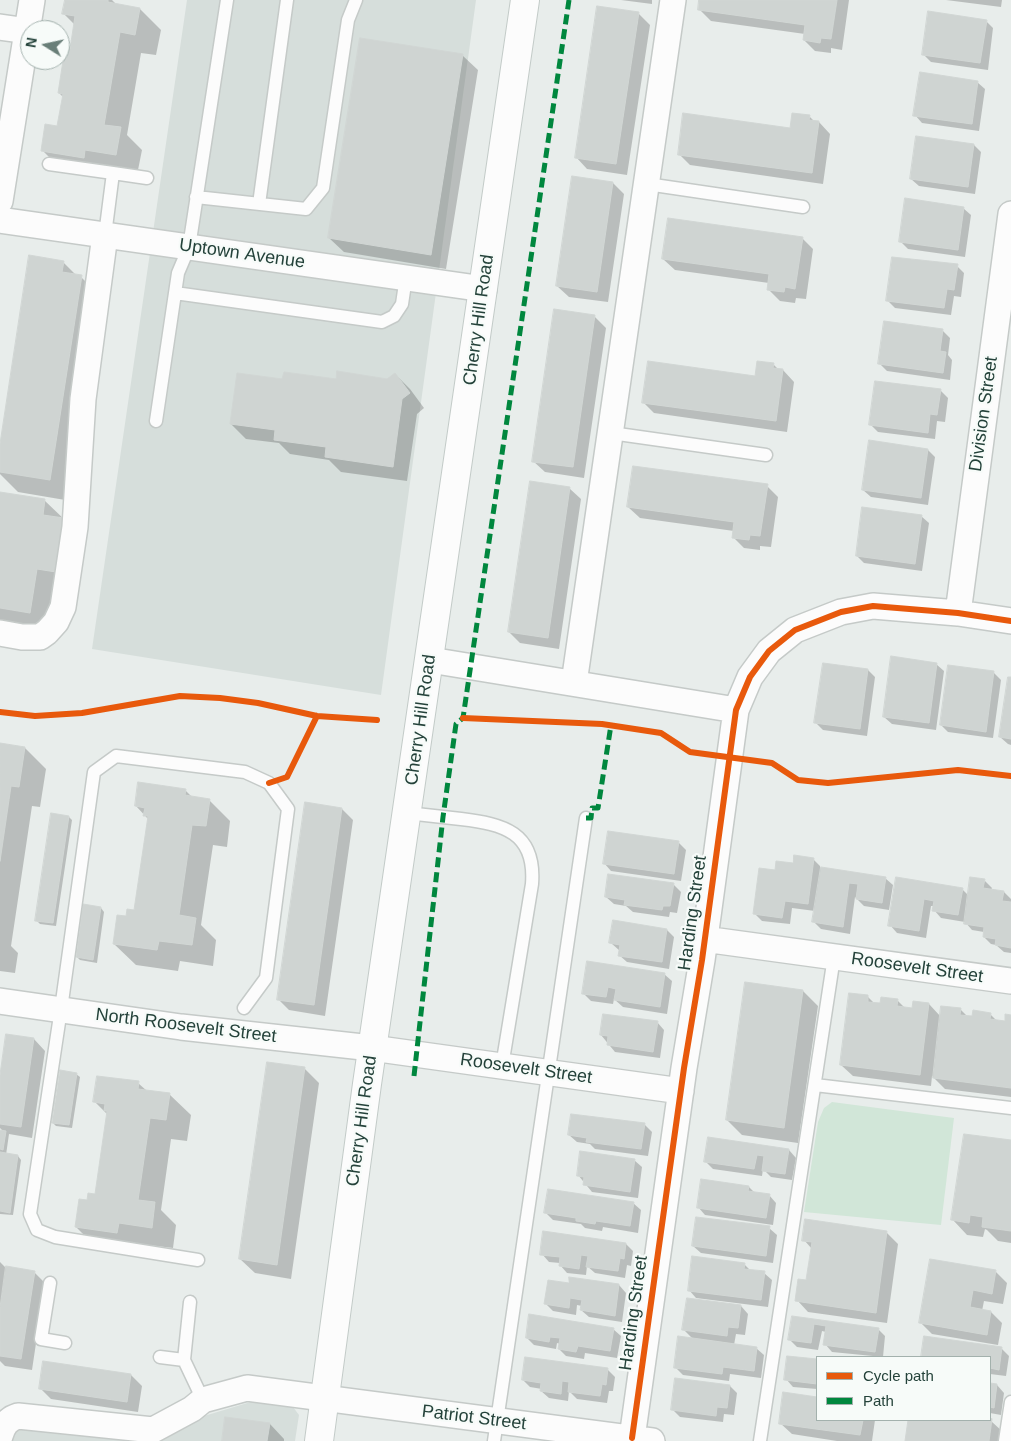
<!DOCTYPE html>
<html>
<head>
<meta charset="utf-8">
<style>
	body { margin:0 }
	#map { position:relative; width:1011px; height:1441px; overflow:hidden; background:#e8edeb; font-family:Helvetica,sans-serif }
	canvas { display:block }
	.legend { position:absolute; left:816px; top:1356px; width:175px; height:65px; box-sizing:border-box; background:#f7fbf9; border:1px solid #a3b1ad; margin:0; padding:6px 9px; list-style:none; font-size:15px; color:#24423a }
	.legend li { display:flex; align-items:center; gap:10px; height:25px }
	.legend b { width:25px; border:1px solid #a3b1ad }
	.north { position:absolute; left:20px; top:20px; width:50px; height:50px; box-sizing:border-box; background:#f7fbf9; border:1px solid #a3b1ad; border-radius:50%; rotate:280deg; font-size:14px; font-weight:700; line-height:20px; text-align:center; color:#24423a }
	.north::after { content:''; display:block; margin:auto; width:18px; height:22px; background:#697e78; clip-path:polygon(50% 0,100% 100%,50% 72%,0 100%) }
</style>
</head>
<body>
<div id="map">
<canvas width="1011" height="1441"></canvas>
<ul class="legend">
<li><b style="height:6px;background:#e8590c"></b>Cycle path</li>
<li><b style="height:6px;background:#00873e"></b>Path</li>
</ul>
<div class="north">N</div>
</div>
<script>
const ctx = document.querySelector('canvas').getContext('2d');
ctx.lineJoin = 'round';
function fill(path, color) {
  ctx.fillStyle = color;
  ctx.fill(path, 'evenodd');
}
function strokePath(path, color, width, dash) {
  ctx.strokeStyle = color;
  ctx.lineWidth = width;
  ctx.lineCap = dash ? 'butt' : 'round';
  ctx.setLineDash(dash || []);
  ctx.stroke(path);
}
function drawText(font, color, halo, rows, align = 'center') {
  ctx.font = font + ' Helvetica,sans-serif';
  ctx.lineWidth = 4.5;
  ctx.setLineDash([]);
  ctx.textBaseline = 'middle';
  ctx.strokeStyle = halo;
  ctx.fillStyle = color;
  for (const [text, x, y, turn = 0] of rows) {
    ctx.save();
    ctx.translate(x, y);
    ctx.rotate((+turn || 0) * Math.PI / 180);
    ctx.textAlign = isNaN(turn) ? turn : align;
    if (halo) ctx.strokeText(text, 0, 0);
    ctx.fillText(text, 0, 0);
    ctx.restore();
  }
}
fill(new Path2D(`
	M187,0H476L381,695L92,649Z
	M254,1401L290,1403L299,1415L295,1441H7L10,1431L22,1425L173,1433L204,1416Z`), '#d6dedb');
fill(new Path2D(`
	M832,1102L954,1118L941,1225L804,1212L818,1122L824,1108Z`), '#d1e6d8');
fill(new Path2D(`
	M66,0H112L117,5L140,9L161,30L156,55L141,53L127,135L142,150L137,175L106,170L104,178L63,171L42,150L58,127L63,97L59,93L71,50L75,25L64,14Z
	M621,0H652V4Z
	M701,0H849L842,50L831,48V53L815,51L804,40L805,34L711,21L699,9Z
	M946,0H1002L1001,7Z
	M638,13L650,25L627,175L587,169L576,157Z
	M986,21L993,28L988,70L931,62L924,55Z
	M361,39L463,56L478,70L446,269L344,252L329,238Z
	M977,82L985,89L979,131L922,123L915,115Z
	M809,116L815,122H819L830,134L823,184L690,165L679,154L791,129Z
	M917,137L974,145L981,152L975,194L919,186L911,179Z
	M613,183L624,194L608,302L569,297L557,286Z
	M963,208L971,215L965,257L908,249L900,241Z
	M802,238L813,249L806,299L796,298L795,303L780,301L768,289L769,283L675,270L663,259Z
	M63,262L77,276L81,277L102,298L71,501L18,492L0,474V453Z
	M957,266L964,273L961,297L954,296L951,315L895,308L887,300Z
	M594,316L606,328L584,478L545,472L533,461Z
	M943,331L950,338L948,355L952,360L950,380L887,371L880,364Z
	M773,364L779,370H783L794,382L787,432L654,413L643,402L756,377Z
	M395,374L410,389L424,408L417,414L407,481L341,472L329,460L290,454L279,443L246,439L231,424L283,381L388,380Z
	M940,390L948,398L945,422L937,421L935,439L878,432L871,425Z
	M928,450L935,457L928,505L871,497L863,490Z
	M767,486L778,497L771,547L760,546V550L744,548L733,537L734,531L640,518L628,507Z
	M569,488L581,499L559,649L520,643L509,632Z
	M0,493L44,500L66,521L51,633L0,625Z
	M921,516L929,523L922,571L864,563L857,556Z
	M936,664L944,671L936,730L892,724L884,717Z
	M868,670L875,677L867,736L823,730L816,723Z
	M993,672L1001,680L993,738L948,732L941,725Z
	M1011,679V745L1008,744L1000,737Z
	M0,744L25,748L46,769L40,807L32,806L11,946L18,953L15,973L0,971Z
	M185,790L193,798L209,800L230,821L227,847L213,845L201,925L216,940L213,966L180,961L178,971L136,965L114,944L127,917L135,911L148,819L136,806Z
	M342,809L353,820L325,1016L289,1010L278,999Z
	M69,817L72,820L56,926L40,924L36,920Z
	M678,842L686,850L681,881L611,871L604,863Z
	M813,859L820,866V868L885,878L893,885L889,910L864,906L855,897L850,934L821,929L814,922L815,911L792,908L790,924L762,921L754,913L776,872Z
	M897,878L962,889L969,896L984,880L992,888L991,890L1004,892L1011,899V953L1004,952L996,945L991,944L984,937V932L972,930L965,922L941,918L934,910V906H931L926,938L897,933L890,925Z
	M673,884L681,892L677,913L670,912L669,917L633,912L626,906L614,904L606,897Z
	M101,908L104,912L97,963L80,960L77,957Z
	M667,930L674,937L669,969L627,962L619,955L620,951L611,943Z
	M588,963L664,974L672,981L667,1014L623,1007L614,999L613,1004L591,1001L583,993Z
	M803,991L818,1006L798,1143L742,1135L727,1120Z
	M867,996L875,1004L898,1001L905,1008L913,1009L929,1004L941,1017L960,1009L968,1017L990,1014L998,1022L1006,1023L1011,1016V1097L945,1089L932,1076L931,1086L853,1076L841,1065Z
	M657,1022L664,1030L660,1058L615,1052L601,1035Z
	M34,1039L45,1051L32,1138L9,1134L6,1155L18,1156L21,1160L13,1215L0,1214V1131H3L0,1128V1084Z
	M304,1068L319,1083L291,1279L255,1273L240,1259Z
	M76,1074L80,1077L72,1128L56,1126L53,1123Z
	M138,1083L147,1091L169,1094L191,1115L187,1141L171,1139L161,1210L176,1225L173,1248L140,1244L138,1253L97,1248L76,1227L96,1196L108,1115L95,1102Z
	M644,1124L652,1132L648,1156L595,1149L590,1144L577,1142L569,1135Z
	M1011,1142V1243L998,1241L987,1230L985,1229L983,1237L967,1235L953,1220Z
	M789,1150L796,1158L792,1180L771,1177L763,1169L762,1176L713,1169L705,1161Z
	M634,1160L642,1167L638,1198L592,1192L578,1175Z
	M749,1187L755,1193L769,1195L776,1203L773,1225L705,1215L698,1207Z
	M633,1203L641,1210L638,1233L603,1227L602,1231L585,1228L581,1224L553,1220L546,1213Z
	M806,1221L887,1233L898,1244L887,1323L808,1312L797,1300L807,1282L812,1249L804,1240Z
	M769,1228L777,1235L773,1263L701,1253L693,1246Z
	M626,1244L633,1251L631,1266L627,1265L625,1278L595,1273L587,1266L586,1275L567,1273L560,1265V1263L549,1262L542,1254Z
	M0,1262L6,1268L34,1272L45,1283L32,1370L5,1366L0,1361Z
	M744,1264L751,1271L764,1273L772,1280L768,1307L696,1298L689,1290Z
	M996,1272L1007,1283L1003,1304L984,1301L982,1311L991,1312L1002,1323L998,1345L932,1334L921,1323Z
	M570,1284L619,1285L626,1293L622,1322L589,1317L581,1310L582,1306L577,1305L576,1315L553,1311L546,1304Z
	M741,1306L748,1314L745,1335L736,1334L734,1345L756,1348L764,1355L761,1378L730,1374L729,1381L683,1375L676,1368L694,1340L684,1330Z
	M793,1317L878,1329L885,1336L883,1357L832,1352L825,1344L826,1332L822,1331L818,1350L797,1347L790,1340Z
	M613,1329L621,1336L617,1358L585,1353L584,1359L566,1356L559,1349L560,1344L557,1343L556,1349L534,1345L527,1338Z
	M925,1337L1002,1349L1009,1356L1006,1376L990,1374V1357H922Z
	M788,1357L817,1360V1389L793,1387L786,1379Z
	M607,1369L615,1377L613,1391H609L607,1403L577,1399L569,1391L568,1401L549,1398L541,1391L542,1389L530,1387L523,1380Z
	M131,1375L142,1386L138,1412L51,1399L40,1388Z
	M990,1384L997,1385L1004,1393L1001,1415L990,1413Z
	M730,1386L737,1393L734,1415L724,1414L723,1422L680,1417L672,1409Z
	M785,1393L817,1398V1420H875L872,1441H837L792,1434L780,1423Z
	M909,1420L991,1421L1003,1432L1001,1441H907Z
	M270,1424L284,1439V1441H223Z`), '#0003');
const building = new Path2D(`
	M65,0H108V2L140,8L135,35L120,32L104,125L121,127L116,155L85,150L84,158L41,151L45,124L57,126L63,94L58,93L65,48L70,49L75,16L62,14Z
	M699,0H837L831,39L821,38L820,43L803,40L805,25L698,10Z
	M597,6L639,12L616,164L575,158Z
	M928,11L987,20L980,63L922,55Z
	M360,38L463,54L431,255L328,238Z
	M920,72L978,81L972,124L913,116Z
	M683,113L790,128L792,113L810,115L809,120L819,121L812,173L678,155Z
	M916,136L974,144L968,187L910,179Z
	M572,176L613,182L597,292L556,286Z
	M905,198L964,207L958,250L899,242Z
	M668,218L803,237L795,289L785,287L784,292L767,290L769,274L662,259Z
	M29,255L64,261L62,272L82,275L50,480L0,472V444Z
	M892,257L958,264L954,290L947,289L944,308L886,301Z
	M554,309L595,315L573,467L532,462Z
	M884,321L943,329L940,351L946,352L943,373L878,364Z
	M648,361L755,376L757,361L774,363L773,368L783,369L776,421L642,403Z
	M337,371L387,379L395,373L410,393L402,399L393,467L325,457L326,447L274,440L275,430L230,424L237,373L282,379L284,372L336,379Z
	M875,381L941,389L937,415L930,414L928,433L869,425Z
	M869,440L928,449L921,498L862,490Z
	M633,466L768,484L760,536L750,535L749,540L732,538L734,522L627,507Z
	M530,481L570,487L548,638L508,632Z
	M0,492L45,499L43,515L64,518L56,572L37,569L30,613L0,608Z
	M862,507L922,515L915,564L856,556Z
	M891,656L937,663L929,723L883,717Z
	M823,663L868,669L860,729L814,723Z
	M948,665L994,671L986,732L940,725Z
	M1008,677H1011V739L999,737Z
	M0,743L25,747L19,787L11,786L0,861Z
	M138,782L186,789L185,795L210,799L206,826L192,825L179,915L196,918L192,945L159,941L157,950L113,944L117,915L126,916L127,909L134,910L148,816H143L145,808L135,806Z
	M305,802L342,808L314,1005L277,1000Z
	M51,813L69,816L53,923L35,921Z
	M608,831L679,841L674,874L603,864Z
	M794,855L814,858L808,904L785,901L782,918L753,914L759,868L775,870L776,861L793,863Z
	M821,867L886,877L882,903L856,899L858,884L849,883L843,927L812,922Z
	M608,874L674,883L670,906H663L662,910L624,905L625,900L605,897Z
	M896,877L963,888L958,915L932,911L934,901L924,899L919,931L888,926Z
	M970,877L985,879L983,888L1004,891L1002,901L1011,902V948L995,945L996,939L983,937L984,927L964,924Z
	M83,904L101,907L93,960L76,957Z
	M613,920L667,929L662,962L618,956L620,945L609,943Z
	M587,961L665,973L660,1007L614,1000L616,989L608,987L606,997L582,994Z
	M745,982L803,990L784,1128L726,1120Z
	M849,993L868,995V1002L880,1003L881,997L898,999L897,1006L912,1008L913,1001L929,1003L920,1075L840,1065Z
	M941,1006L961,1008L960,1015L972,1016L973,1010L991,1013L990,1019L1005,1021V1014L1011,1015V1088L933,1078Z
	M603,1014L658,1021L653,1052L607,1045L608,1036L600,1035Z
	M6,1034L34,1038L21,1127L0,1124V1075Z
	M267,1062L305,1067L277,1265L239,1259Z
	M60,1070L77,1073L69,1125L52,1123Z
	M97,1076L139,1081L138,1089L170,1093L166,1120L150,1118L138,1200L155,1202L152,1228L119,1223L117,1233L75,1227L79,1199L87,1200L88,1193L95,1194L107,1111H104L105,1104L93,1102Z
	M571,1114L645,1123L641,1149L586,1142L587,1138L568,1135Z
	M0,1130L6,1131L3,1150L0,1149Z
	M964,1134L1011,1140V1231L982,1227L983,1217L970,1215L969,1223L951,1220Z
	M708,1137L789,1149L785,1174L762,1171L764,1156L757,1155L754,1169L704,1162Z
	M580,1151L635,1159L630,1192L583,1185L584,1177L577,1176Z
	M0,1152L18,1155L10,1213L0,1211Z
	M701,1179L749,1186L748,1191L770,1194L766,1218L697,1208Z
	M548,1189L634,1202L630,1226L596,1221L595,1224L576,1221V1218L544,1213Z
	M696,1217L770,1226L766,1256L692,1246Z
	M805,1219L887,1231L876,1313L795,1301L798,1279L806,1280L812,1242L802,1241Z
	M543,1231L626,1243L624,1259L620,1258L618,1271L586,1267L588,1256L581,1255L579,1269L559,1266L560,1257L540,1255Z
	M692,1256L745,1263L744,1269L765,1271L761,1300L688,1291Z
	M930,1259L996,1270L992,1294L973,1290L970,1307L991,1311L987,1335L919,1323Z
	M6,1266L35,1271L21,1359L0,1356V1308Z
	M569,1277L619,1284L615,1316L580,1310L582,1300L570,1298L569,1308L544,1304L548,1280L569,1283Z
	M687,1298L741,1305L738,1328L728,1327L727,1336L682,1330Z
	M529,1314L614,1328L610,1351L578,1346L576,1352L558,1349L560,1338L550,1337L549,1342L526,1338Z
	M792,1316L879,1328L875,1352L823,1345L826,1326L814,1324L811,1343L788,1340Z
	M678,1336L757,1347L754,1371L723,1367L722,1374L674,1368Z
	M924,1336L1002,1347L999,1370L990,1368V1357H921Z
	M787,1356L817,1359V1384L784,1380Z
	M525,1357L608,1368L606,1385L602,1384L600,1396L568,1392L569,1382L562,1381L561,1394L540,1391L541,1383L522,1380Z
	M43,1361L131,1374L127,1402L39,1389Z
	M675,1378L730,1385L727,1408L717,1407L716,1416L671,1410Z
	M990,1383L997,1384L994,1408L990,1407Z
	M783,1392L817,1397V1420H863L860,1435L779,1424Z
	M225,1417L270,1423L267,1441H222Z
	M992,1419L989,1441H905L908,1420Z`);
fill(building, '#cfd4d2');
strokePath(building, '#d1d6d4', 1);
const service = new Path2D(`
	M49,164L113,173L105,235
	M113,173L147,178
	M647,184L803,207
	M196,197L306,209L323,188L348,20L356,0
	M259,204L287,0
	M175,293L382,322L394,316L402,304L406,277
	M156,421L178,273L189,247L227,0
	M611,433L766,455
	M407,813C425,815 443,817 461,819C503,824 536,832 532,884L502,1066
	M815,1085L1011,1108
	M198,1260L55,1237L37,1230L30,1214L61,1009L94,772L116,756L245,772L269,783L288,809L266,978L244,1008
	M50,1283L41,1339L65,1343
	M190,1302L184,1360L203,1400
	M160,1357L184,1360
	M494,1441L586,818
	M760,1441L834,957
	M1005,1441L1011,1402`);
const minor = new Path2D(`
	M0,27L28,31
	M0,201L32,0
	M0,220L484,289
	M958,613L1011,214
	M0,633L22,637H40L47,632L56,622L63,607L75,527L83,399L105,235
	M430,660L736,710
	M574,683L673,0
	M704,939L1011,981
	M0,1001L181,1027L372,1048L681,1091
	M0,1436C3,1425 8,1419 18,1416L153,1430L192,1409L203,1400L247,1388L652,1441
	M632,1438L684,1068L702,960L736,710L750,677L769,651L795,630L841,612L873,606L958,613L1011,621`);
const secondary = new Path2D(`
	M319,1441L367,1084L525,0`);
strokePath(service, '#c5cac8', 15);
strokePath(minor, '#c5cac8', 28);
strokePath(secondary, '#c3cbc8', 30);
strokePath(service, '#fcfcfc', 12);
strokePath(minor, '#fcfcfc', 25);
strokePath(secondary, '#fcfcfc', 28);
strokePath(new Path2D(`
	M586,818H591L592,808H598L611,725
	M414,1076L443,817L456,724L463,718L569,0`), '#00873e', 5, [10, 5]);
strokePath(new Path2D(`
	M0,712L35,716L82,713L180,696L220,698L258,703L317,716L377,720
	M463,718L602,724L661,733L690,752L772,763L798,780L828,783L958,770L1011,776
	M269,783L287,777L317,716
	M632,1438L684,1068L702,960L736,710L750,677L769,651L795,630L841,612L873,606L958,613L1011,621`), '#e8590c', 6);
drawText('18px', '#24423a', '#f7fbf9', [
	["Uptown Avenue",242,254,8],
	["Cherry Hill Road",479,320,-82],
	["Division Street",984,414,-82],
	["Cherry Hill Road",421,720,-82],
	["Harding Street",693,913,-82],
	["Roosevelt Street",917,968,8],
	["North Roosevelt Street",186,1026,7],
	["Roosevelt Street",526,1069,8],
	["Cherry Hill Road",362,1121,-82],
	["Harding Street",634,1313,-82],
	["Patriot Street",474,1418,7]
]);
</script>
</body>
</html>
